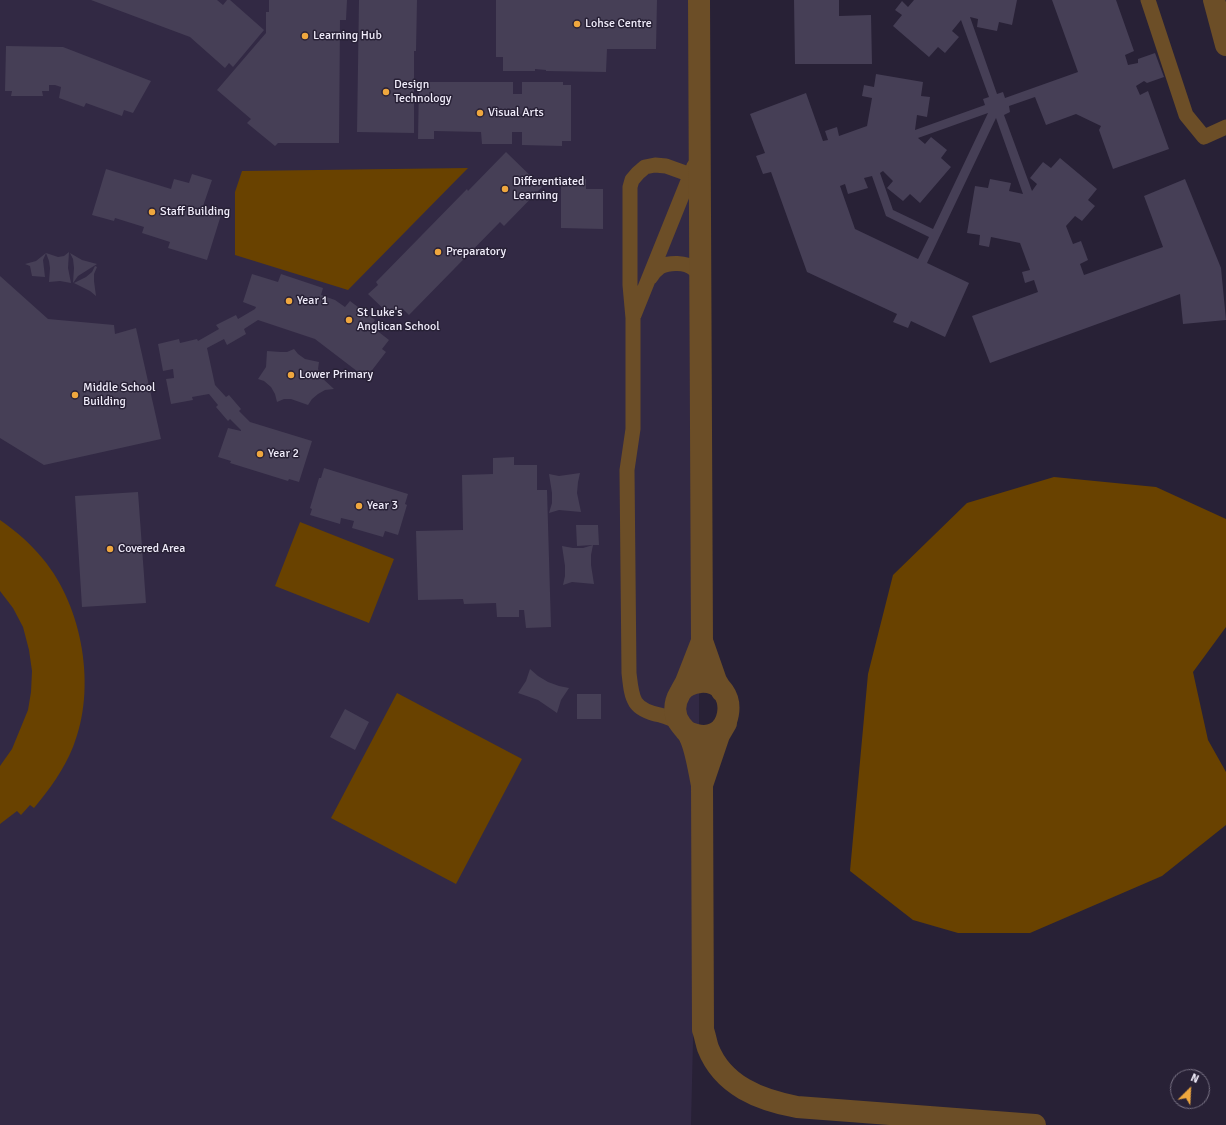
<!DOCTYPE html>
<html>
<head>
<meta charset="utf-8">
<style>
	body { margin:0 }
	#map { position:relative; width:1226px; height:1125px; overflow:hidden; background:#282136; font-family:Signika,sans-serif }
	canvas { display:block }
	.north { position:absolute; left:1170px; top:1069px; width:40px; height:40px; box-sizing:border-box; background:#282136; border:1px solid #787284; border-radius:50%; rotate:24deg; font-size:11px; font-weight:700; line-height:16px; text-align:center; color:#f0ecfa }
	.north::after { content:''; display:block; margin:auto; width:14px; height:18px; background:#efa73e; clip-path:polygon(50% 0,100% 100%,50% 72%,0 100%) }
</style>
</head>
<body>
<div id="map">
<canvas width="1226" height="1125"></canvas>
<div class="north">N</div>
</div>
<script>
const ctx = document.querySelector('canvas').getContext('2d');
ctx.lineJoin = 'round';
function fill(path, color) {
  ctx.fillStyle = color;
  ctx.fill(path, 'evenodd');
}
function strokePath(path, color, width, dash) {
  ctx.strokeStyle = color;
  ctx.lineWidth = width;
  ctx.lineCap = dash ? 'butt' : 'round';
  ctx.setLineDash(dash || []);
  ctx.stroke(path);
}
function drawText(font, color, halo, rows, align = 'center') {
  ctx.font = font + ' Signika,sans-serif';
  ctx.lineWidth = 3;
  ctx.setLineDash([]);
  ctx.textBaseline = 'middle';
  ctx.strokeStyle = halo;
  ctx.fillStyle = color;
  for (const [text, x, y, turn = 0] of rows) {
    ctx.save();
    ctx.translate(x, y);
    ctx.rotate((+turn || 0) * Math.PI / 180);
    ctx.textAlign = isNaN(turn) ? turn : align;
    if (halo) ctx.strokeText(text, 0, 0);
    ctx.fillText(text, 0, 0);
    ctx.restore();
  }
}
fill(new Path2D(`
	M0,0H697L699,639V787L691,1125H0Z`), '#322944');
fill(new Path2D(`
	M468,168L348,290L235,255V192L242,171Z
	M1054,477L1156,487L1226,519V627L1193,672L1208,740L1226,772V825L1162,876L1030,933H958L913,920L850,871L868,674L893,575L967,503Z
	M0,520C16,531 31,544 43,559C83,607 97,689 73,747C64,769 50,789 34,808L30,805L21,815L17,811L0,824V766L12,749L28,710L31,692L32,671L29,650L23,627L13,608L0,591Z
	M300,522L394,559L369,623L275,586Z
	M397,693L522,759L456,884L331,818Z`), '#694200');
fill(new Path2D(`
	M91,0H217L223,5L227,0H230L264,30L233,67L229,63L225,68L190,37Z
	M269,0H347L346,20H340L339,143H278L275,146L247,123L251,119L217,90L266,33V12H269Z
	M359,0H417L416,51H414V133L357,132Z
	M496,0H657L656,49H607L606,72L546,71V70L535,69V71H503V57H496Z
	M794,0H839V16L871,15L872,64H795Z
	M914,0H1017L1012,25L999,22L997,31L977,27L978,19L970,17L997,94L1003,92L1005,98L1078,72L1052,0H1116L1134,51L1125,55L1128,65L1138,63V59L1155,53L1164,77L1147,83L1144,81L1136,86L1140,95L1148,91L1169,149L1113,169L1099,130L1101,126L1076,114L1046,125L1035,97L1009,106L1010,112L1004,115L1032,191L1037,184L1030,178L1043,162L1051,168L1060,158L1097,189L1088,200L1095,206L1082,221L1075,216L1066,226L1073,244L1081,241L1088,260L1080,264L1084,275L1163,247L1144,196L1185,179L1221,268L1226,320L1183,324L1180,294L990,363L972,316L1038,292L1034,280L1025,283L1022,272L1030,270L1020,243L991,237L989,247L979,245L980,235L967,233L975,186L988,188L990,179L1011,183L1009,191L1023,194L996,118L927,263L969,283L945,337L911,321L908,328L893,322L897,314L807,272L771,172L763,174L756,156L765,153L750,114L806,93L823,141L828,140L825,131L837,127L839,136L867,126L872,98L862,96L864,85L874,87L876,74L923,82L921,96L930,97L927,117L917,115L915,130L985,105L983,99L989,97L961,20L952,31L959,37L945,53L938,47L929,57L893,26L902,15L895,10L902,1L908,7ZM988,113L933,229L893,210L880,173L883,171L893,181L887,188L903,201L910,194L920,203L951,167L941,158L947,150L931,137L925,144L918,138ZM872,176L886,216L929,237L918,259L855,229L840,186L845,184L848,194L868,188L864,178Z
	M6,46L63,47L151,81L133,113L124,110L122,116L86,103L84,107L59,98L61,87L55,85H49V91H42L43,96H11L12,91H5Z
	M419,82H513V94H522V82H563V85H571V141H562V146L522,145V132H512V144H482L481,132L434,131V139H418Z
	M506,152L542,187L504,226L500,222L409,315L402,308L392,317L368,294L378,285L376,282L467,189L468,191Z
	M106,169L171,189L174,179L189,183L192,174L212,180L202,209L221,215L207,260L168,248L170,242L142,233L144,227L115,218L114,221L92,215Z
	M561,178L586,179V189H603V229L561,228Z
	M69,252L68,268L71,283L60,281L49,282L50,268L49,261L46,253L43,260L45,277L32,276L30,266L25,264L36,261L46,253L58,257L64,256Z
	M70,253L82,260L97,264L78,276L73,283L74,268L73,259Z
	M95,266L97,267L94,274V281L96,296L90,291L74,283L86,277L92,272Z
	M252,274L278,282L281,274L323,288L321,295L335,300L345,307L350,301L375,320L371,326L389,340L382,349L386,352L366,378L315,339L258,320L244,329L246,334L227,345L224,339L207,348L215,385L226,397L229,395L241,409L239,411L250,422L312,441L299,482L289,479L288,481L230,463L231,461L218,457L228,428L241,431V430L230,419L228,421L216,407L218,405L209,394L192,397L193,400L171,404L166,379L174,378L173,369L163,371L158,344L179,339L180,343L197,339L198,341L219,329L216,325L236,315L238,319L255,309L256,307L243,302Z
	M0,276L48,319L114,325L115,334L136,328L161,439L44,465L0,438Z
	M294,349L298,354L305,359L319,362L318,369L322,378L334,389L325,390L318,394L312,399L308,405L291,399H284L277,402L275,394L271,387L264,381L258,379L266,367L267,351L281,352H287Z
	M514,457V465H537V490H547L551,627L526,628L524,610H519V617H497L496,603L464,604L463,599L418,600L416,531L463,530L462,475L493,474V458Z
	M324,468L408,494L405,504L407,505L398,535L385,531L383,537L352,528L354,521L341,518L340,524L310,515L312,509L310,508L319,478H321Z
	M580,473L578,482L577,493L581,512L559,510L549,513L552,503V493L549,474L559,476Z
	M138,492L146,603L82,607L75,496Z
	M576,525H598L599,545H593L591,555V565L594,584L572,582L563,585L565,576V566L562,546L573,548H583L593,545L577,546Z
	M530,669L538,676L548,682L559,686L569,688L561,700L557,713L538,700L518,693L526,681Z
	M577,694H601V719H577Z
	M345,709L369,722L355,750L330,737Z`), '#463f56');
strokePath(new Path2D(`
	M1148,0L1186,115L1204,137L1226,127
	M651,277C653,273 656,270 660,267C669,262 686,262 694,269C698,272 699,276 701,280
	M634,315L694,166
	M680,724C673,719 668,717 660,715C632,709 632,699 629,673L627,470L633,429V318L630,285V187L632,180L638,173L645,167L655,165L666,166L691,175L698,182L700,189`), '#6c4e27', 15);
strokePath(new Path2D(`
	M699,0L702,641
	M1214,0L1226,45
	M681,691L686,682L702,641L716,681L722,691
	M686,731C735,756 744,678 700,682C692,683 684,686 680,693C674,703 673,715 681,725C684,729 688,732 690,737C696,749 699,771 702,785L719,735L726,723
	M702,785L703,1030C705,1035 706,1042 708,1048C723,1086 760,1100 797,1107L1035,1125`), '#6c4e27', 22);
for (const [x, y, r, color] of [
	[577,24,4,"#efa73e"],
	[305,36,4,"#efa73e"],
	[386,92,4,"#efa73e"],
	[480,113,4,"#efa73e"],
	[505,189,4,"#efa73e"],
	[152,212,4,"#efa73e"],
	[438,252,4,"#efa73e"],
	[289,301,4,"#efa73e"],
	[349,320,4,"#efa73e"],
	[291,375,4,"#efa73e"],
	[75,395,4,"#efa73e"],
	[260,454,4,"#efa73e"],
	[359,506,4,"#efa73e"],
	[110,549,4,"#efa73e"]
]) {
  const dot = new Path2D();
  dot.arc(x, y, r, 0, 2 * Math.PI);
  ctx.fillStyle = color;
  ctx.fill(dot);
  strokePath(dot, '#282136', 1.5);
}
drawText('12px', '#f0ecfa', '#282136', [
	["Lohse Centre",585,24],
	["Learning Hub",313,36],
	["Design",394,85],
	["Technology",394,99],
	["Visual Arts",488,113],
	["Differentiated",513,182],
	["Learning",513,196],
	["Staff Building",160,212],
	["Preparatory",446,252],
	["Year 1",297,301],
	["St Luke's",357,313],
	["Anglican School",357,327],
	["Lower Primary",299,375],
	["Middle School",83,388],
	["Building",83,402],
	["Year 2",268,454],
	["Year 3",367,506],
	["Covered Area",118,549]
], 'left');
</script>
</body>
</html>
